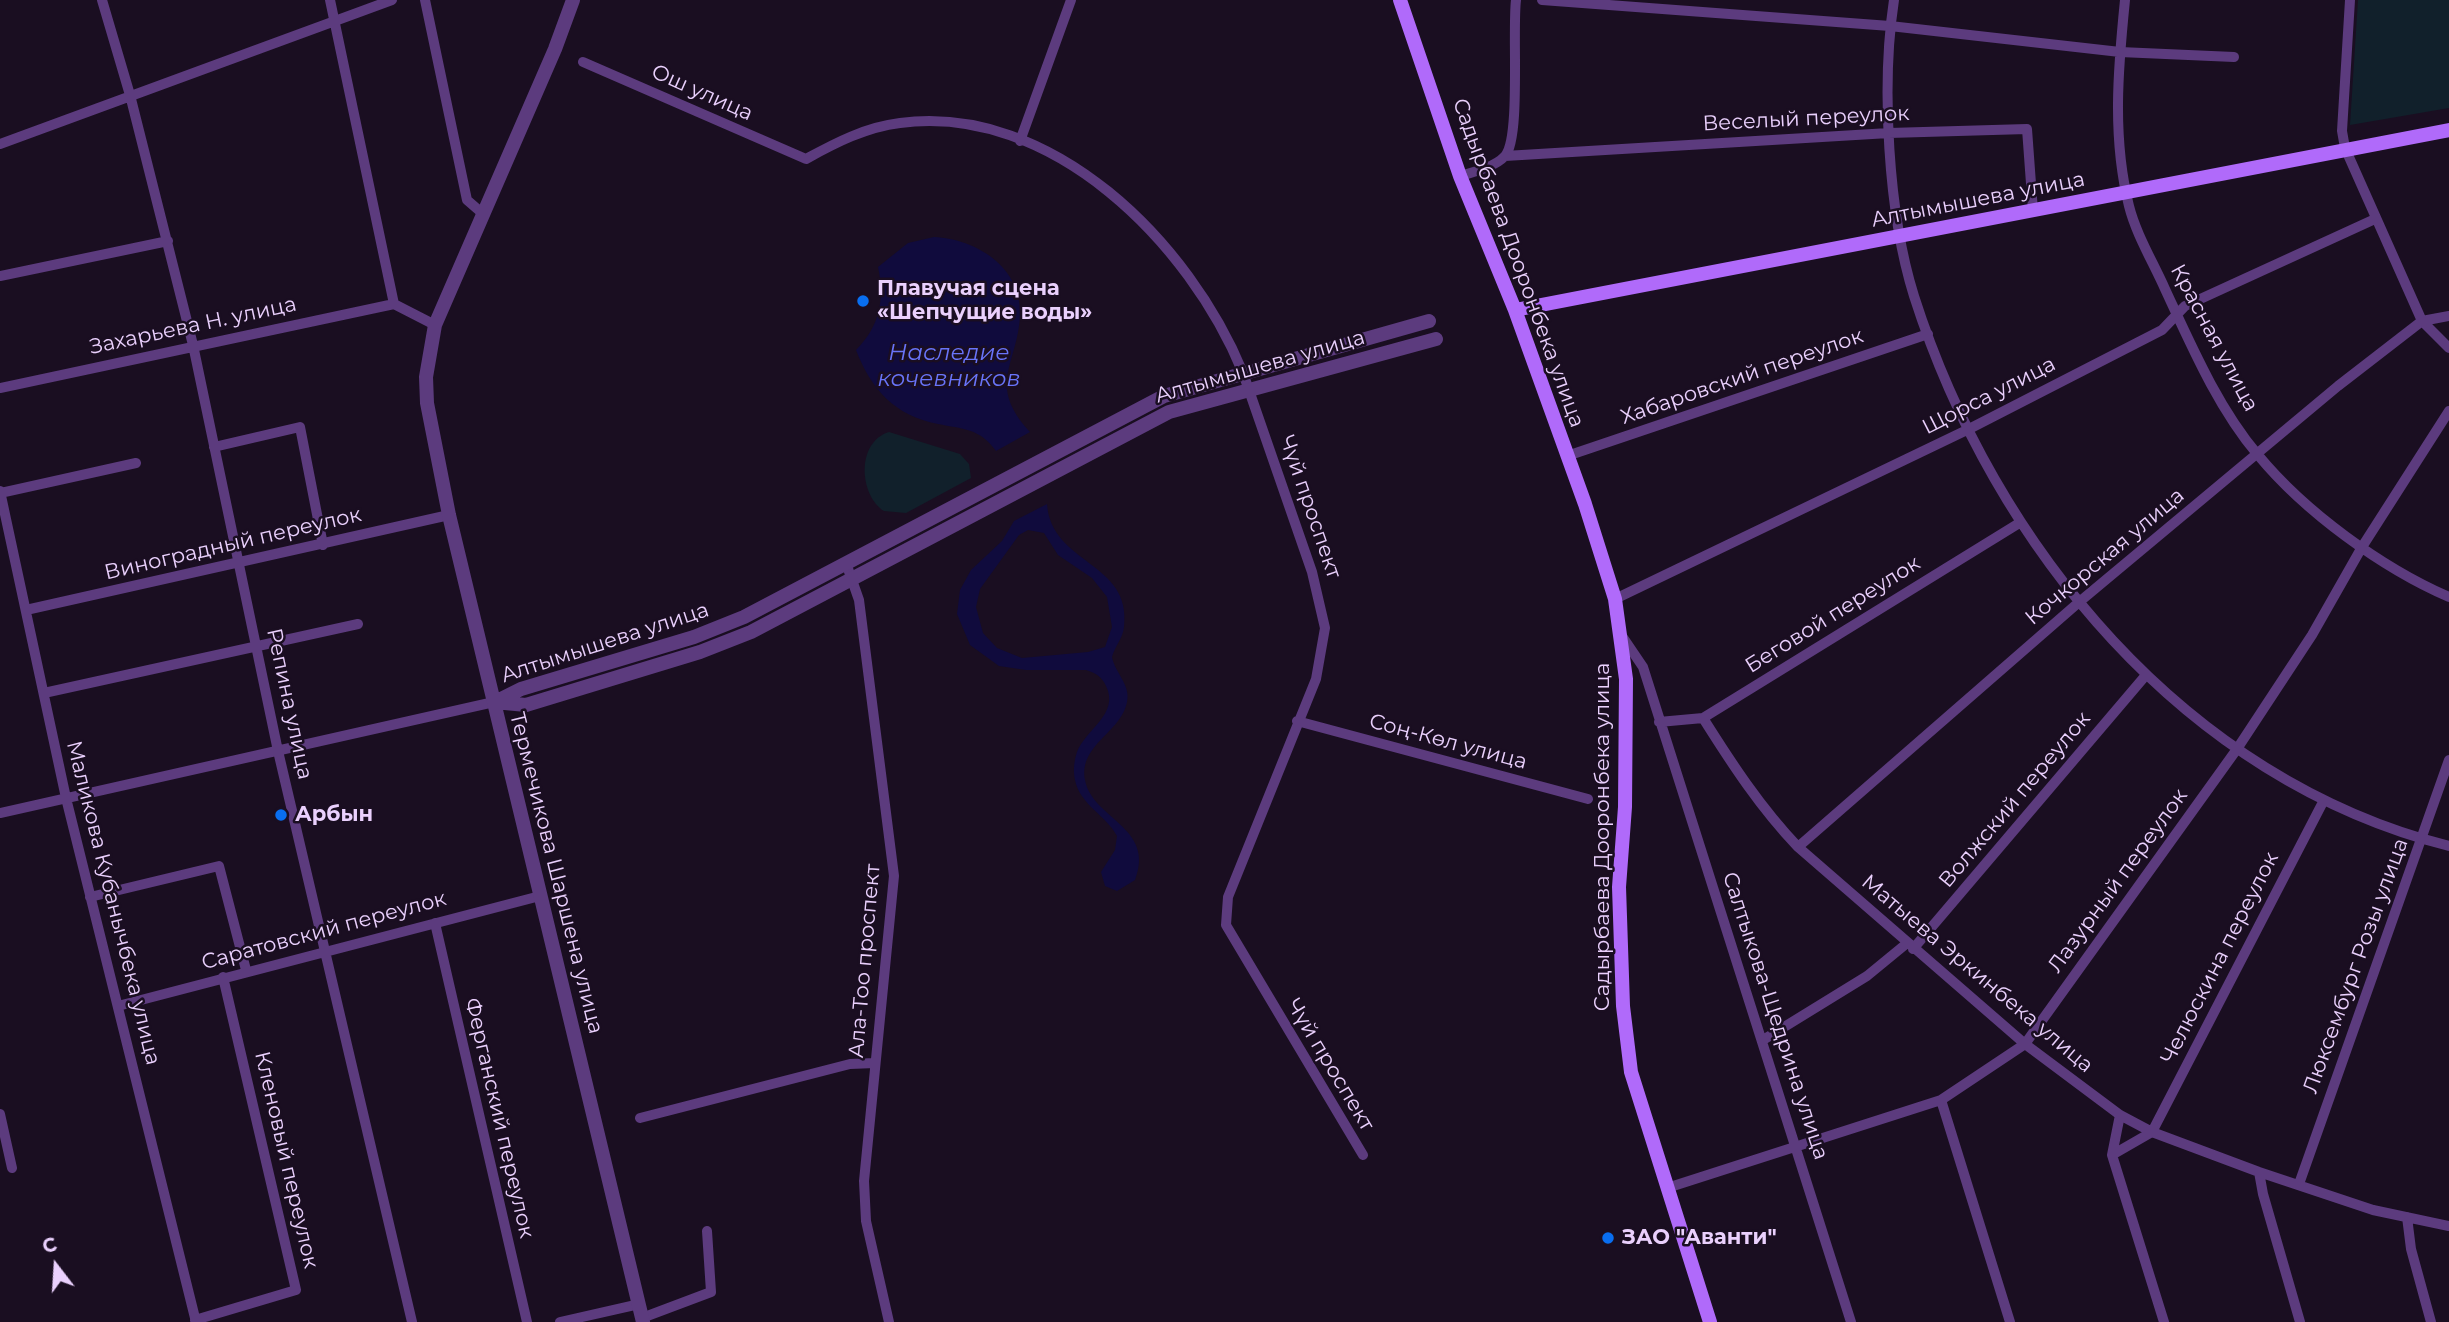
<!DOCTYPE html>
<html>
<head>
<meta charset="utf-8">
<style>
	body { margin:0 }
	#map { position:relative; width:2449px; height:1322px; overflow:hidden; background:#1a0e21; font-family:Montserrat,sans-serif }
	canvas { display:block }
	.north { position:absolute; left:21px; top:1231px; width:70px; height:70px; -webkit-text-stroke:5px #1a0e21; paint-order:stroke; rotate:343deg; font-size:19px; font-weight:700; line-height:28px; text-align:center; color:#ead0fd }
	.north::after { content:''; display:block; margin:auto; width:24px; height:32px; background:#ead0fd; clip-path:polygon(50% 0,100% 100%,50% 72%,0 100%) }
</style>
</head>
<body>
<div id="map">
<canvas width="2449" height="1322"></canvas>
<div class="north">С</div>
</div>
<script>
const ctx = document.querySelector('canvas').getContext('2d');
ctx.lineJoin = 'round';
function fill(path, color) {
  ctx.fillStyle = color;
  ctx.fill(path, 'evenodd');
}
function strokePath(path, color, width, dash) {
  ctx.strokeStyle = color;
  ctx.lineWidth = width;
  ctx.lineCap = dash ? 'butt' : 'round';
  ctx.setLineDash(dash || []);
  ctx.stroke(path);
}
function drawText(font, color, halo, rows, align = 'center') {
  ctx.font = font + ' Montserrat,sans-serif';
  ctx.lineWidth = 5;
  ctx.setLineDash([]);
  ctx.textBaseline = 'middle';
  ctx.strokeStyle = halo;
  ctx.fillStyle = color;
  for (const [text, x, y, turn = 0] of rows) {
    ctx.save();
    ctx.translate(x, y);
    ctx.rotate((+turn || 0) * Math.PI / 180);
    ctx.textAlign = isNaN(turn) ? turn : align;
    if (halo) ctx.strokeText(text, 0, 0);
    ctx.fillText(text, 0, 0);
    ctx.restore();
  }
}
fill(new Path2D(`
	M2358,0H2449V108L2350,125Z
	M889,432L960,454L969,464L971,478L906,513L884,511C859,495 856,442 889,432Z`), '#11202b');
fill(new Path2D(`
	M934,237C976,239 1022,267 1020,315C1018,364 986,384 1030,432L996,451C980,428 962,429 938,424C895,416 871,389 856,350C880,326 885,299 878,267L908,243Z
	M1047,504C1051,565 1132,561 1124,627C1123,638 1115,646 1112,657C1115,673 1131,685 1127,702C1121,733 1079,744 1085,780C1092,819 1156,827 1135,880L1117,891L1105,886L1101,872L1115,850L1117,836C1106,815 1080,805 1075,780C1073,771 1074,761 1077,752C1085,730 1120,714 1106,686C1102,677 1096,673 1086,670H1026L999,666L970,645L957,614L960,590L971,570L1002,541L1014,521ZM1028,530L1044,533L1058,555L1092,578L1107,597L1112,627L1105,647L1088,652L1022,658L997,648L983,633L976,607L980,589L1019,535Z`), '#100b3d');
strokePath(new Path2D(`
	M102,0L130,95L193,345L278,751L412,1322
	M330,0L394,304L435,325
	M425,0L467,200L482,213
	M1542,0L1890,26L2120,52L2234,57
	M1894,0C1881,85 1888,213 1914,296C1994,547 2186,780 2449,846
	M2125,0C2118,69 2112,138 2129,206C2136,234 2153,262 2165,289C2191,345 2218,408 2258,455C2305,512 2382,568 2449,597
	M2350,0L2342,131L2345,148L2422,321L2449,348
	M583,62L806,159C835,143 866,127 900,123C1052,103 1190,243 1243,373L1312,572L1325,628L1316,679L1228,897L1226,925L1363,1155
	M1020,141L1071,0
	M0,144L392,0
	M1505,156L1889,133L2027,129L2033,211
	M1460,176C1474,172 1495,167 1505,156C1521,138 1512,31 1516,0
	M0,276L168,241
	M0,388L394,304
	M214,447L300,427L323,545
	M1567,456L1928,334
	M0,491L66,798L196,1322
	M0,493L136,463
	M846,563L859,600L894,876L864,1181L866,1221L889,1322
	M1615,599L1969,429L2162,330L2185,306L2375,219
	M26,610L449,515
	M1622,636L1643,667L1851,1322
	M44,693L358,624
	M1703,718C1732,764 1760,807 1798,847L2025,1044L2120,1115L2152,1132L2259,1172L2373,1210L2449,1226
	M1297,721L1588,799
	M1659,722L1703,718L2021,522
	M0,813L494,702
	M1798,847L2078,603L2338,386L2422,321L2449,316
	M90,897L219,866L246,970
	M435,923L527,1322
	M1913,949L2146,675
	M118,1006L540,896
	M1763,1040L1867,976L1906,944
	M1941,1100L2010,1322
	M0,1114L12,1168
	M2120,1115L2112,1155L2164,1322
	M640,1118L850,1064L875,1063
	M2112,1155L2152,1132L2323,802
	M2259,1172L2263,1194L2300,1322
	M2299,1184L2449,760
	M1667,1188L1941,1100L2025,1044L2237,749L2312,635L2362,547L2449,411
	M2407,1217L2411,1249L2431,1322
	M642,1318L711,1292L707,1231
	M195,1320L296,1290L223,977
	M560,1322L639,1304`), '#5c3b7e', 10);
strokePath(new Path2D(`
	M573,0L555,49L435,325L426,377L427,403L449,515L643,1322
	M494,702L526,705L700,652L751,632L1169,412L1436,339
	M495,702L521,689L694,637L744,617L1164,396L1429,321`), '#5c3b7e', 14);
strokePath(new Path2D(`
	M1400,0L1460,176L1515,310L1585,504L1615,599L1626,679L1625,807L1619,887L1623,1006L1631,1072L1710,1322
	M1515,310L2449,130`), '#b06afa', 14);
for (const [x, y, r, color] of [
	[863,301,7,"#096ef0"],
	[281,815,7,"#096ef0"],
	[1608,1238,7,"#096ef0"]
]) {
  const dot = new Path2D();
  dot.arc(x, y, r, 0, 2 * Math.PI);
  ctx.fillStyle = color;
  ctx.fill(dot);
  strokePath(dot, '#1a0e21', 2.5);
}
drawText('21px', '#ead0fd', '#1a0e21', [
	["Ош улица",702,93,24],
	["Веселый переулок",1806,119,-3],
	["Алтымышева улица",1978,200,-11],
	["Садырбаева Дооронбека улица",1518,263,70],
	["Захарьева Н. улица",193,326,-12],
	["Красная улица",2214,338,62],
	["Алтымышева улица",1260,367,-16],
	["Хабаровский переулок",1742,377,-19],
	["Щорса улица",1989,396,-27],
	["Чүй проспект",1310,507,71],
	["Виноградный переулок",233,544,-13],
	["Кочкорская улица",2105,557,-40],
	["Беговой переулок",1833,615,-32],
	["Алтымышева улица",605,643,-18],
	["Репина улица",289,704,78],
	["Соң-Көл улица",1448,742,15],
	["Волжский переулок",2015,800,-50],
	["Садырбаева Дооронбека улица",1603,837,-90],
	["Термечикова Шаршена улица",556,873,76],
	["Лазурный переулок",2118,881,-54],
	["Маликова Кубанычбека улица",113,903,76],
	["Саратовский переулок",324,931,-15],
	["Челюскина переулок",2220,958,-63],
	["Ала-Тоо проспект",865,961,-85],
	["Люксембург Розы улица",2356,966,-70],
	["Матыева Эркинбека улица",1977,974,40],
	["Салтыкова-Щедрина улица",1775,1016,72],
	["Чүй проспект",1330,1065,59],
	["Ферганский переулок",499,1118,77],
	["Кленовый переулок",286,1160,77]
]);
drawText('bold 21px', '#ead0fd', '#1a0e21', [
	["Плавучая сцена",877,289],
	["«Шепчущие воды»",877,313],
	["Арбын",295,815],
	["ЗАО \"Аванти\"",1622,1238]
], 'left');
drawText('italic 23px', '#6974f9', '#1a0e21', [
	["Наследие",949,353],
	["кочевников",949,379]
]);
</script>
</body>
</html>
